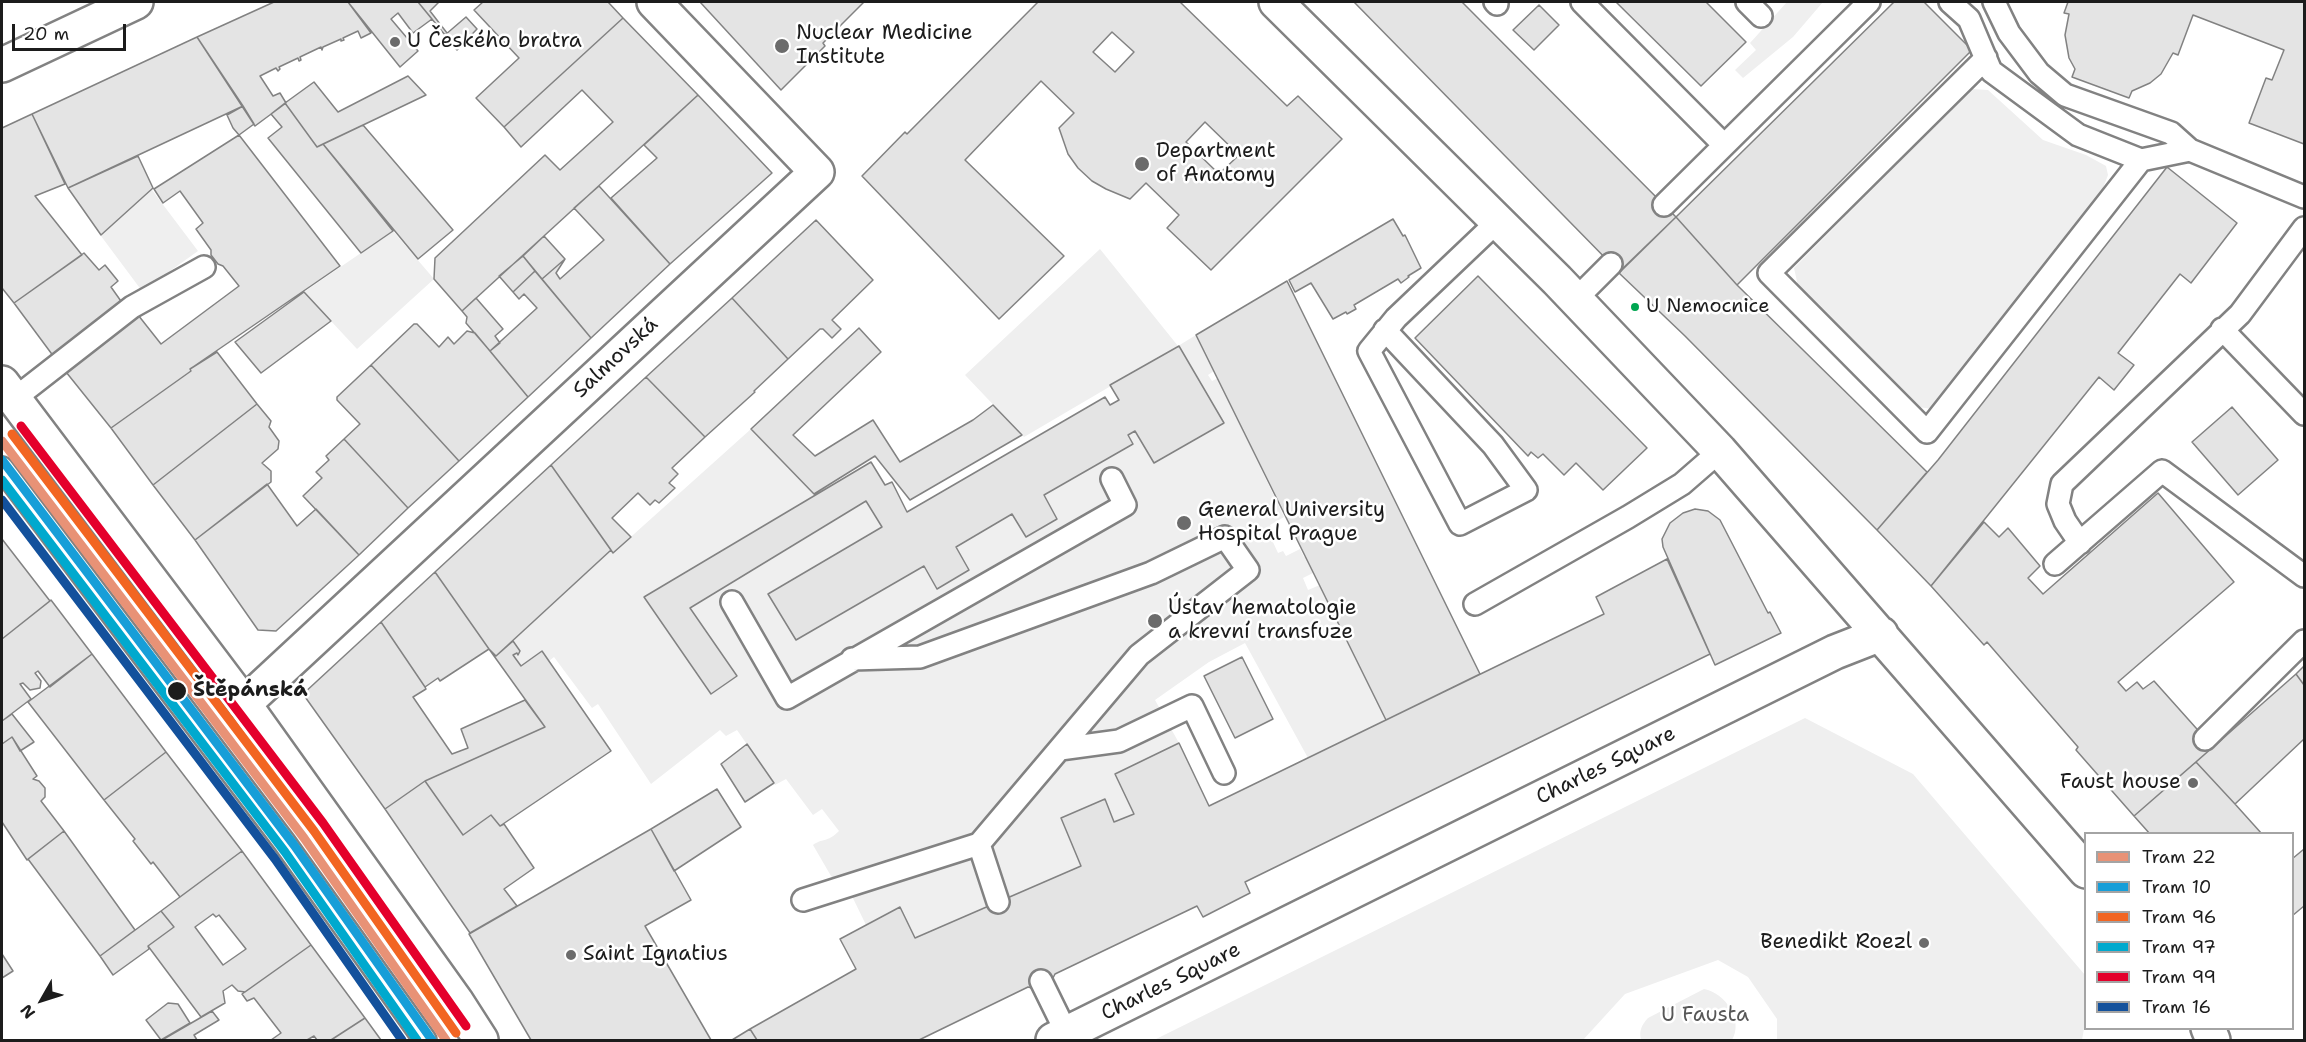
<!DOCTYPE html>
<html>
<head>
<meta charset="utf-8">
<style>
	body { margin:0 }
	#map { position:relative; width:2306px; height:1042px; overflow:hidden; background:#fff; font-family:"Shantell Sans",sans-serif }
	canvas { display:block }
	.frame { position:absolute; inset:0; border:3px solid #1c1c1c; pointer-events:none }
	.legend { position:absolute; left:2084px; top:832px; width:210px; height:198px; box-sizing:border-box; background:#fff; border:2px solid #a4a4a4; margin:0; padding:8px 10px; list-style:none; font-size:18px; color:#1c1c1c }
	.legend li { display:flex; align-items:center; gap:12px; height:30px }
	.legend b { width:30px; border:2px solid #a4a4a4 }
	.north { position:absolute; left:12px; top:970px; width:60px; height:60px; -webkit-text-stroke:4px #fff; paint-order:stroke; rotate:231deg; font-size:16px; font-weight:700; line-height:24px; text-align:center; color:#1c1c1c }
	.north::after { content:''; display:block; margin:auto; width:21px; height:27px; background:#1c1c1c; clip-path:polygon(50% 0,100% 100%,50% 72%,0 100%) }
	.scale { position:absolute; left:12px; top:24px; width:114px; height:27px; box-sizing:border-box; border:3px solid #1c1c1c; border-top:0; padding-left:8px; font-size:18px; line-height:21px; white-space:nowrap; color:#1c1c1c; -webkit-text-stroke:4px #fff; paint-order:stroke }
</style>
</head>
<body>
<div id="map">
<canvas width="2306" height="1042"></canvas>
<div class="frame"></div>
<ul class="legend">
<li><b style="height:8px;background:#e89276"></b>Tram 22</li>
<li><b style="height:8px;background:#179ed8"></b>Tram 10</li>
<li><b style="height:8px;background:#f26522"></b>Tram 96</li>
<li><b style="height:8px;background:#00a9ce"></b>Tram 97</li>
<li><b style="height:8px;background:#e4002b"></b>Tram 99</li>
<li><b style="height:8px;background:#13519c"></b>Tram 16</li>
</ul>
<div class="north">N</div>
<div class="scale">20 m</div>
</div>
<script>
const ctx = document.querySelector('canvas').getContext('2d');
ctx.lineJoin = 'round';
function fill(path, color) {
  ctx.fillStyle = color;
  ctx.fill(path, 'evenodd');
}
function strokePath(path, color, width, dash) {
  ctx.strokeStyle = color;
  ctx.lineWidth = width;
  ctx.lineCap = dash ? 'butt' : 'round';
  ctx.setLineDash(dash || []);
  ctx.stroke(path);
}
function drawText(font, color, halo, rows, align = 'center') {
  ctx.font = font + ' "Shantell Sans",sans-serif';
  ctx.lineWidth = 5;
  ctx.setLineDash([]);
  ctx.textBaseline = 'middle';
  ctx.strokeStyle = halo;
  ctx.fillStyle = color;
  for (const [text, x, y, turn = 0] of rows) {
    ctx.save();
    ctx.translate(x, y);
    ctx.rotate((+turn || 0) * Math.PI / 180);
    ctx.textAlign = isNaN(turn) ? turn : align;
    if (halo) ctx.strokeText(text, 0, 0);
    ctx.fillText(text, 0, 0);
    ctx.restore();
  }
}
fill(new Path2D(`
	M1787,2H1823L1793,37L1743,78L1735,70L1756,50L1750,43Z
	M1972,89L1988,90L2043,140L2086,155L2106,166L2108,175L2103,188L1932,409L1912,406L1800,295L1794,268Z
	M152,190L198,251L142,291L101,236Z
	M393,231L434,279L357,349L304,292Z
	M1100,249L1178,346L1196,335L1214,371L1208,375L1212,381L1218,378L1284,517L1270,525L1276,537L1272,540L1278,553L1283,551L1286,556L1300,549L1304,557H1306L1313,573L1303,578L1308,590L1320,585L1386,720L1308,758L1245,643L1209,662L1155,700L1179,743L1116,774L1134,814L1114,822L1081,866L915,938L900,907L866,925L850,892L831,876L813,845C822,838 827,843 839,831L822,809L813,815L786,779L775,785L737,730L726,736L720,730L651,784L598,704L592,708L554,657L549,661L542,651L521,666L513,655L518,654L520,651L513,641L611,550L614,552L751,429L816,496L644,597L711,694L737,676L690,608L866,501L882,527L768,594L796,640L924,566L937,589L969,570L956,547L1012,514L1026,537L1057,519L1044,495L1133,444L1128,435L1135,431L1153,462L1224,423L1179,346L1024,437L965,375Z
	M1805,718L1913,774L2085,975V1023L2082,1040H1777V1019L1748,977L1718,960L1625,994L1583,1040H1154Z
	M1704,989C1725,993 1744,1020 1732,1040H1641C1639,1031 1641,1026 1648,1018Z`), '#efefef');
const building = new Path2D(`
	M274,2H348L371,33L361,38L358,31L343,38L344,40L341,41V39L323,47L322,50L321,47L300,57L301,60L299,61L298,58L279,67L280,69L278,71L276,68L260,76L273,96L280,93L286,103L255,126L197,37Z
	M348,2H418L432,19L413,33L398,13L391,19L418,51L400,67Z
	M418,2H439L430,11L447,33L445,35Z
	M483,2H608L623,18L504,127L476,98L519,58L474,10Z
	M700,2H864L823,43L825,46L781,90Z
	M1038,2H1180L1287,106L1298,96L1342,139L1211,270L1167,228L1179,215L1146,183L1130,199L1106,189L1092,181L1078,168L1068,154L1059,128L1074,113L1041,81L965,160L1064,256L999,319L862,176L905,132L907,134ZM1112,32L1134,52L1115,72L1093,52ZM1205,122L1239,155L1219,174L1186,142Z
	M1354,2H1462L1676,217L1619,272Z
	M1616,2H1706L1746,42L1701,86Z
	M1894,2H1924L1972,50L1737,285L1676,217Z
	M2068,2H2304V144L2249,123L2266,78L2272,80L2284,50L2193,15L2178,55L2173,53L2161,74L2150,83L2132,91L2129,98L2072,77L2075,69L2069,58L2065,35L2069,14L2064,13Z
	M1539,5L1559,25L1534,50L1513,30Z
	M466,17L477,29L457,50L445,35Z
	M623,18L698,95L462,311L434,279L435,258L545,155L560,170L613,122L582,90L521,147L504,127Z
	M197,37L243,106L68,188L32,114Z
	M408,76L426,95L317,147L285,103L314,82L338,112Z
	M698,95L772,173L670,264L611,198L657,158L644,145Z
	M285,103L317,147L323,144L393,231L361,253L268,138L282,127L271,114Z
	M243,106L254,124L239,135L233,128L227,115Z
	M32,114L65,184L35,196L82,255L14,303L2,288V128Z
	M363,125L453,230L418,259L323,144Z
	M239,135L340,266L190,369L191,371L111,428L54,357L127,301L161,344L239,286L223,266L218,264L211,255V250L196,229L203,223L180,191L163,203L154,189Z
	M138,156L153,188L101,235L68,188Z
	M2167,167L2237,223L2191,283L2180,274L2118,353L2134,365L2114,390L2099,377L1931,586L1877,530L1938,460Z
	M599,186L670,264L591,338L542,279L565,259L556,273L560,279L604,240L574,208Z
	M1676,217L1737,285L1927,472L1877,530L1685,336L1619,273Z
	M1393,219L1403,236L1405,235L1421,268L1408,276L1409,277L1401,283L1398,279L1354,305L1356,309L1347,314L1346,312L1333,319L1311,283L1295,292L1289,280Z
	M816,220L873,280L832,320L841,329L832,338L823,329H820L788,359L732,298Z
	M544,236L565,259L542,279L523,256Z
	M84,253L99,270L105,265L118,281L111,287L123,304L54,357L14,303Z
	M523,256L535,271L513,292L499,276Z
	M535,271L591,338L528,397L490,351L537,308L524,294L519,299L513,292Z
	M1478,276L1647,448L1603,490L1576,463L1564,475L1543,454L1538,458L1531,452L1528,456L1415,338Z
	M1287,281L1480,674L1386,720L1196,335Z
	M304,292L331,321L261,373L235,342Z
	M476,298L503,329L495,336L500,343L490,351L466,323L467,317L462,311Z
	M732,298L788,359L754,391L755,392L705,437L646,377Z
	M414,324H417L439,347L448,337L454,344L467,331L475,333L528,397L459,461L371,365Z
	M859,328L881,352L793,435L815,456L873,420L900,462L973,420L993,405L1022,435L910,500L875,456L814,494L751,429Z
	M1179,346L1224,423L1154,463L1135,431L1128,435L1133,444L1044,495L1057,519L1026,537L1012,514L956,547L969,570L937,589L924,566L796,640L768,594L882,527L866,501L690,608L737,676L711,694L644,597L871,462L885,485L892,482L907,512L1105,397L1110,405L1119,400L1110,385Z
	M217,352L257,404L153,485L111,428L191,371L190,369Z
	M371,365L459,461L408,508L344,439L360,424L337,400V397Z
	M646,377L705,437L672,468L678,474L669,483L675,488L659,503L655,500L650,505L638,493L612,518L631,537L613,553L551,465Z
	M257,404L271,421L269,427L279,441L278,449L262,463L271,471V482L195,540L153,485Z
	M2232,407L2278,460L2238,495L2192,442Z
	M344,439L408,508L359,555L303,496L322,478L316,472L329,460L326,456Z
	M551,465L611,550L496,656L489,649L435,572Z
	M267,484L297,526L316,509L359,555L276,631L258,630L195,540Z
	M2158,493L2234,582L2118,682L2126,691L2137,682L2143,689L2154,681L2213,747L2134,816L2076,750L2078,747L1987,642L1984,645L1931,586L1984,522L1999,537L2008,528L2040,566L2028,578L2043,594Z
	M1695,509L1708,511L1720,520L1768,613L1770,612L1781,633L1715,665L1663,547L1662,539L1670,523L1683,513Z
	M2,539L50,601L2,639Z
	M1667,559L1710,654L1245,882L1250,893L1203,917L1197,906L1055,974L1053,978L1050,977L1032,988L1028,987L919,1040H757L750,1029L856,969L840,939L900,907L915,938L1081,866L1061,818L1105,799L1114,822L1134,814L1115,774L1179,743L1209,806L1604,614L1596,597Z
	M435,572L489,649L440,681L438,678L425,687L381,622Z
	M51,600L92,654L50,687L38,671L35,673L41,681L40,688L30,690L23,683L20,684L31,699L2,721V639Z
	M381,622L425,687L426,689L413,697L452,754L468,748L461,729L525,700L545,727L425,781L385,809L303,694Z
	M513,641L520,651L518,655L517,653L513,655L521,666L542,651L611,751L500,826L491,815L463,835L425,781L545,727L489,649L496,656Z
	M92,654L166,752L104,800L28,702Z
	M1242,657L1273,719L1235,738L1204,676Z
	M2304,666V685L2296,674Z
	M2296,674L2304,685V739L2235,804L2196,762Z
	M12,714L34,742L20,751L12,737L2,744V721Z
	M12,737L37,776L33,779L39,781L45,788V797L41,801L64,831L27,860L2,822V744Z
	M747,744L774,783L745,802L721,764Z
	M166,752L242,851L180,897L153,862L151,864L133,841L135,839L104,800Z
	M2196,762L2235,804L2262,834H2150L2134,816Z
	M425,781L463,835L491,815L500,826L504,824L534,868L504,889L517,906L470,933L385,809Z
	M717,789L741,827L674,871L651,829Z
	M651,829L691,900L645,926L711,1040H531L469,934Z
	M64,831L135,930L100,956L28,859Z
	M2304,849V906L2292,916V859Z
	M242,851L311,945L245,992L238,991L232,985L223,991L225,1003L201,1017L148,946L174,927L161,911ZM213,914L216,917L219,915L246,949L223,965L195,927Z
	M161,911L174,927L148,946L149,949L113,975L100,956Z
	M311,945L365,1018L331,1040H317L314,1036L307,1040H271L281,1033L254,998L247,1001L242,994Z
	M2,954L13,971L2,978Z
	M168,1003L178,1004L190,1023L161,1040L146,1020Z
	M212,1011L219,1020L194,1035L197,1040H162Z
	M365,1018L381,1040H331Z
	M750,1029L757,1040H732Z`);
fill(building, '#e4e4e4');
strokePath(building, '#828282', 1.5);
const service = new Path2D(`
	M1495,2L1497,4
	M1582,2L1724,145
	M1747,2L1761,16
	M1950,2L1969,19L1991,71L2078,135L2141,160L2190,150L2304,197
	M1994,2L2009,33L2039,73L2065,95L2171,133L2190,150
	M1986,58L1769,273L1927,432L2141,160
	M1664,205L1869,2
	M1576,299L1611,264
	M2222,329L2304,414
	M1385,330L1493,445L1526,490L1460,524L1369,351L1396,318L1498,221
	M14,399L132,307L204,267
	M2,468L284,842L425,1040
	M2080,543L2065,521L2058,504L2062,484L2240,314L2304,228
	M2055,564L2162,471L2304,576
	M732,602L787,698L1125,505L1112,479
	M1475,604L1628,517L1682,484L1720,451
	M852,659L920,657L1151,573L1225,537L1248,570L1139,655L979,844L998,902
	M2205,739L2304,641
	M1060,749L1119,741L1192,706L1224,773
	M803,900L979,844
	M1041,981L1067,1034`);
const minor = new Path2D(`
	M1276,2L1557,280L1720,451L2086,871
	M244,704L817,172L654,2
	M2208,1028L2213,1040
	M1053,1040L1835,652L1881,634`);
const tertiary = new Path2D(`
	M2,65L136,2`);
const secondary = new Path2D(`
	M2,383L244,704L456,1001L481,1040`);
strokePath(service, '#828282', 26);
strokePath(minor, '#828282', 38);
strokePath(tertiary, '#828282', 38);
strokePath(secondary, '#828282', 38);
strokePath(service, '#fff', 21);
strokePath(minor, '#fff', 33);
strokePath(tertiary, '#fff', 33);
strokePath(secondary, '#fff', 33);
strokePath(new Path2D(`
	M2,441L304,838L446,1040`), '#e89276', 9);
strokePath(new Path2D(`
	M2,460L294,845L432,1040`), '#179ed8', 9);
strokePath(new Path2D(`
	M12,434L314,831L456,1033`), '#f26522', 9);
strokePath(new Path2D(`
	M2,480L285,852L417,1040`), '#00a9ce', 9);
strokePath(new Path2D(`
	M21,426L323,823L466,1026`), '#e4002b', 9);
strokePath(new Path2D(`
	M2,500L275,859L402,1040`), '#13519c', 9);
for (const [x, y, r, color] of [
	[395,42,6,"#6b6b6b"],
	[782,46,8,"#6b6b6b"],
	[1142,164,8,"#6b6b6b"],
	[1635,307,5,"#00a651"],
	[1184,523,8,"#6b6b6b"],
	[1155,621,8,"#6b6b6b"],
	[177,691,10,"#1c1c1c"],
	[2193,783,6,"#6b6b6b"],
	[1924,943,6,"#6b6b6b"],
	[571,955,6,"#6b6b6b"]
]) {
  const dot = new Path2D();
  dot.arc(x, y, r, 0, 2 * Math.PI);
  ctx.fillStyle = color;
  ctx.fill(dot);
  strokePath(dot, '#fff', 2);
}
drawText('20px', '#1c1c1c', '#fff', [
	["U Nemocnice",1646,307]
], 'left');
drawText('21px', '#1c1c1c', '#fff', [
	["Nuclear Medicine",796,34],
	["Institute",796,58],
	["U Českého bratra",407,42],
	["Department",1156,152],
	["of Anatomy",1156,176],
	["General University",1198,511],
	["Hospital Prague",1198,535],
	["Ústav hematologie",1168,609],
	["a krevní transfuze",1168,633],
	["Faust house",2181,783,"right"],
	["Benedikt Roezl",1912,943,"right"],
	["Saint Ignatius",583,955]
], 'left');
drawText('21px', '#1c1c1c', '#fff', [
	["Salmovská",616,358,-43],
	["Charles Square",1606,766,-26],
	["Charles Square",1171,982,-26]
]);
drawText('bold 21px', '#1c1c1c', '#fff', [
	["Štěpánská",193,691]
], 'left');
drawText('21px', '#575757', '#fff', [
	["U Fausta",1705,1016]
]);
</script>
</body>
</html>
